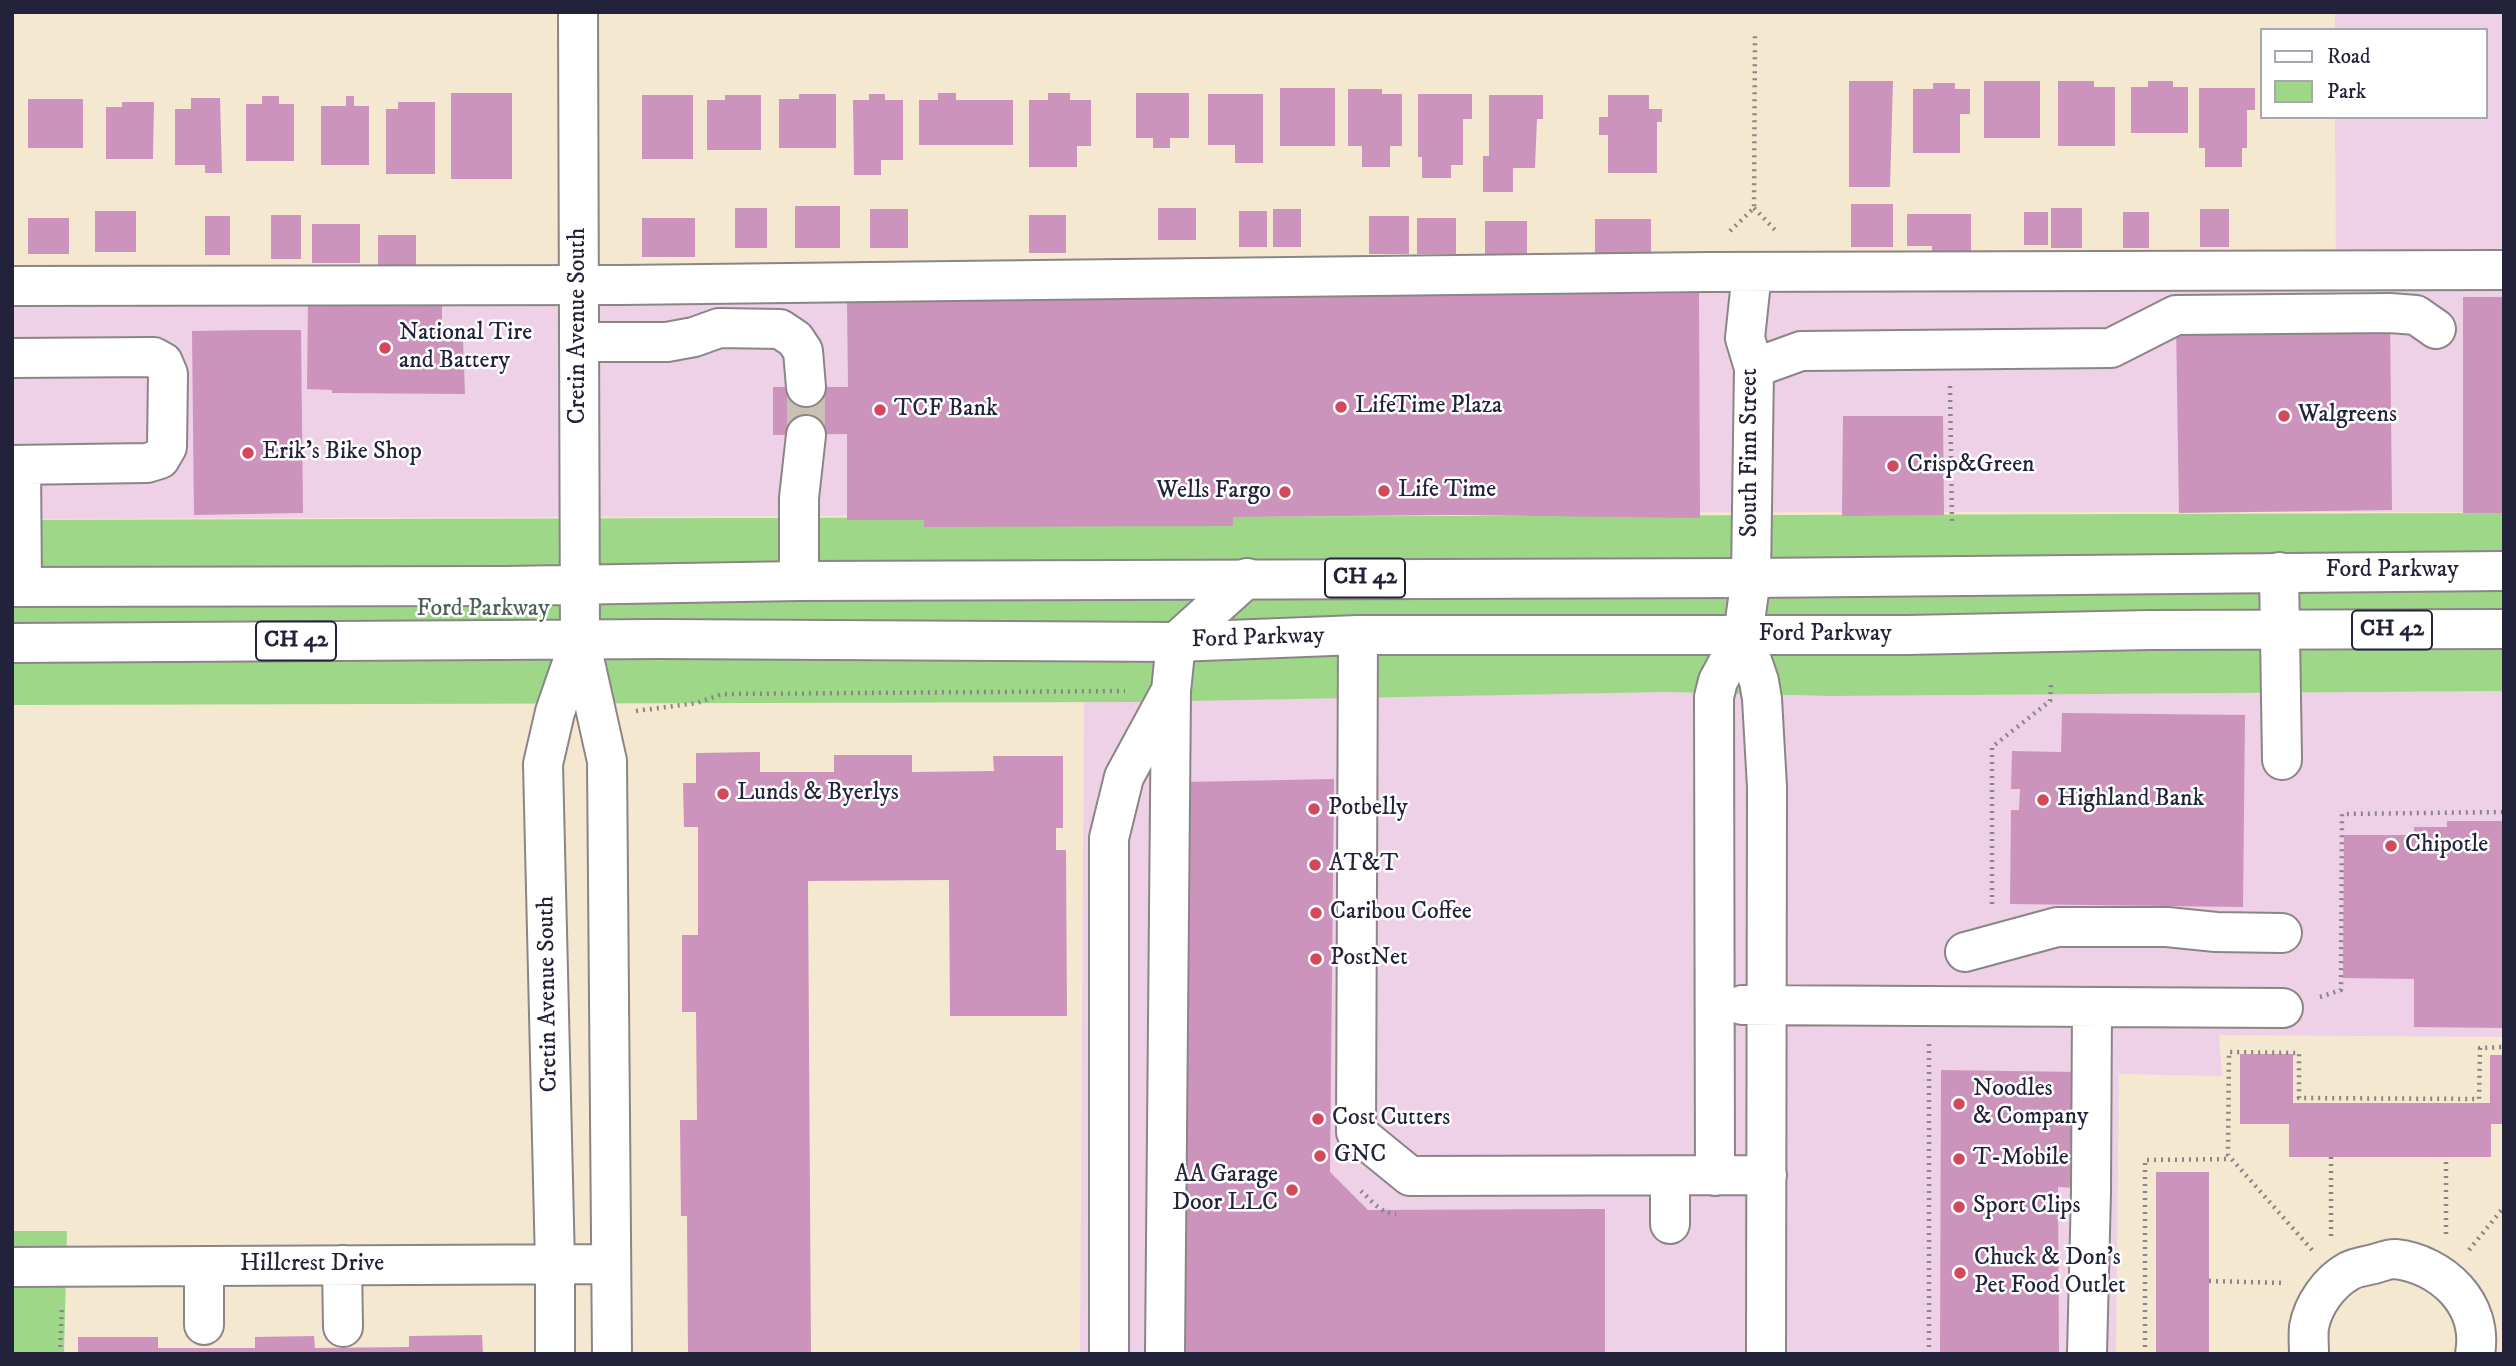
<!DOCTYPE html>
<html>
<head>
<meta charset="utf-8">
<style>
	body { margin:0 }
	#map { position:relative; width:2516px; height:1366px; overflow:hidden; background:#f4e8d1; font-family:"IM FELL DW Pica",serif }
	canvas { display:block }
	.frame { position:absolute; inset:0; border:14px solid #22223b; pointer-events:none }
	.legend { position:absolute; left:2260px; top:28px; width:228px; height:91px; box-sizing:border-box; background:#fff; border:2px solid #a7a7b1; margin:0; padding:9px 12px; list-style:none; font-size:21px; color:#22223b }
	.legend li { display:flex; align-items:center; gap:14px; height:35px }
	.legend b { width:35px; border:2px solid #a7a7b1 }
</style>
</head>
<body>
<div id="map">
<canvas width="2516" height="1366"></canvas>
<div class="frame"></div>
<ul class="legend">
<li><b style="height:9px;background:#fff"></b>Road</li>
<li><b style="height:19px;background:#9fd789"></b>Park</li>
</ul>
</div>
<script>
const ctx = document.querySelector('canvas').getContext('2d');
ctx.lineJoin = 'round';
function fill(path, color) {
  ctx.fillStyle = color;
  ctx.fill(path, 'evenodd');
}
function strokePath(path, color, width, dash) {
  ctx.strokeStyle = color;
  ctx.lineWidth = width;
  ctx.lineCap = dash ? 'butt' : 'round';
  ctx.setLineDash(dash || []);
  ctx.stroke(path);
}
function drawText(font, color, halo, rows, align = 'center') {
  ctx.font = font + ' "IM FELL DW Pica",serif';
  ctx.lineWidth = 5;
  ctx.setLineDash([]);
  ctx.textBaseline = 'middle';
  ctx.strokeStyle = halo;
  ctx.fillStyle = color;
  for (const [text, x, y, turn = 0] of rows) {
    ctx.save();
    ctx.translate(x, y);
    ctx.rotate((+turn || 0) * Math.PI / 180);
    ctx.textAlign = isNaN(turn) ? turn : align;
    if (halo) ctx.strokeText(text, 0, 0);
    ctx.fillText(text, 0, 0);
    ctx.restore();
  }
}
fill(new Path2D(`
	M2335,12H2504V512H1805L12,519V278L2336,283L2335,117H2486V30H2335Z
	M2504,691V1037L2219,1035L2222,1076L2119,1074L2116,1354H1080L1084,702L1667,692L1831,696Z`), '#eed0e7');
fill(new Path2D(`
	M2504,513V691L1831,696L1667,692L1136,702L12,705V520Z
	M12,1231H67L64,1354H12Z`), '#9fd789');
fill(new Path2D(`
	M1849,81H1893L1890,187H1849Z
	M1984,81H2040V138H1984Z
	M2058,81H2094V87H2115V146H2058Z
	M2148,81H2173V87H2188V133H2131V87H2148Z
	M1933,83H1955V89H1970V114H1960V153H1913V89H1933Z
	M1280,88H1335V146H1280Z
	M2199,88H2255V110H2247V148H2242V167H2205V148H2199Z
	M1348,89H1382V94H1402V146H1390V167H1362V146H1348Z
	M451,93H512V179H451Z
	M938,93H956V100H1013V145H919V100H938Z
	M1048,93H1070V100H1091V146H1077V167H1029V100H1048Z
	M1136,93H1189V138H1170V148H1153V138H1136Z
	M799,94H836V148H779V99H799Z
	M869,94H885V100H903V160H881V175H854L853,100H869Z
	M1208,94H1263V163H1235V145H1208Z
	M1418,94H1472V119H1463V165H1451V178H1422V157H1418Z
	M642,95H693V159H642Z
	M725,95H761V150H707V100H725Z
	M1489,95H1543V119H1537L1535,168H1513V192H1483V156H1489Z
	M1608,95H1649V109H1662V122H1657V173H1608V135H1599V117H1608Z
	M262,96H279V104H294V161H246V104H262Z
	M346,96H354V106H369V165H321V106H346Z
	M191,98H220L222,173H205V165H175V109H191Z
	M28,99H83V148H28Z
	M122,102H154L153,159H106V107H122Z
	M398,102H435V174H386V109H398Z
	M1851,204H1893V247H1851Z
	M795,206H840V248H795Z
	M735,208H767V248H735Z
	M1158,208H1196V240H1158Z
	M2051,208H2082V248H2051Z
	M870,209H908V248H870Z
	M1273,209H1301V247H1273Z
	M2200,209H2229V247H2200Z
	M95,211H136V252H95Z
	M1239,211H1267V247H1239Z
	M2024,212H2048V245H2024Z
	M2123,212H2149V248H2123Z
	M1907,214H1971V254H1932V246H1907Z
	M271,215H301V259H271Z
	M1029,215H1066V253H1029Z
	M205,216H230V255H205Z
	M1369,216H1409V254H1369Z
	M28,218H69V254H28Z
	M642,218H695V257H642Z
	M1417,218H1456V254H1417Z
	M1595,219H1651V257H1595Z
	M1485,221H1527V257H1485Z
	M312,224H360V263H312Z
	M378,235H416V265H378Z
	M1699,293L1700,518L1457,515L1233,517V526L924,527V520H847V434L773,435V387H848L847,300Z
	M2463,297H2504V513H2463Z
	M308,301L442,303V340L463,341L465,394L332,393V390L307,389Z
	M2390,318L2392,510L2179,513L2176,322Z
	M258,330H301L303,513L194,515L192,331Z
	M1843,416H1943L1944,515L1842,516Z
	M2062,713L2245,715L2243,907L2010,904L2011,810H2019L2020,789H2011L2012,751L2061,752Z
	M760,752V772H834V755H912V772L994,771L993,756H1063V828H1056V850H1066L1067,1016H950L949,880L808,881L811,1354H688L687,1216H681L680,1120H697L696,1012H682V935H698V827H684L683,783H696V753Z
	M1334,779L1330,1172L1368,1210L1605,1209V1354H1184V782Z
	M2447,821H2504V1028L2414,1027V979L2343,978L2344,835H2414V827H2447Z
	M2240,1054H2293V1103H2490V1055H2504V1124H2491V1157H2289V1124H2240Z
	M1941,1070L2079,1072L2080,1188L2058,1187L2059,1354H1940Z
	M2156,1172H2209V1354H2156Z
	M482,1335L483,1354H78V1337H158V1348H255V1337L314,1336L315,1348L409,1347V1336Z`), '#cc93bc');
strokePath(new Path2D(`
	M806,387V435`), '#cac0b3', 38, [38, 19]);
const minor = new Path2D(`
	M12,286L621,285L1707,272L2504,270
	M579,342H667L694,337L719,328L780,329L795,339L803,351L806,387
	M12,358L154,357L163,362L168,374L167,447L160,459L147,463L12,465
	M1754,368L1801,351L2111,348L2176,315L2390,313L2416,315L2436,329
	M21,465L22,587
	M2279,572L2282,760
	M799,581V498L806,435
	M1358,635L1356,1132L1410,1176L1767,1175
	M1743,635L1759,681L1762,699L1767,787L1766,1354
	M580,640L607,761L612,1354
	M1965,952L2057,927H2167L2216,932L2282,933
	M1742,1005L2283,1008
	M1670,1176V1224
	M1715,1176L1714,697L1718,681L1743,635L1751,578L1754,368L1745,338L1752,272
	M342,1265L343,1327
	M204,1266V1325
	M12,1267L611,1264
	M555,1354V1264L543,764L555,712L580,640
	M1109,1354V838L1124,777L1168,696
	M1165,1354L1171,691L1176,642L1247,578
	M2087,1354L2091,1192L2092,1007
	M2309,1354C2309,1345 2308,1335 2309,1327C2313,1305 2329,1282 2349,1271C2356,1267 2366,1266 2374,1264C2381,1262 2388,1259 2395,1259C2442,1264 2484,1304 2475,1354`);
const major = new Path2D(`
	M578,12L580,640
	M12,587L505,586L799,581L1751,578L2504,571
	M12,643L659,639L1176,642L1358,635H1907L2150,630L2504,629`);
strokePath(minor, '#8b8586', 42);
strokePath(major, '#8b8586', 42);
strokePath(new Path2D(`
	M1754,208L1777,232
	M1730,231L1754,208L1755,34
	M1950,386L1952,521
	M636,711L697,703L722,694L1125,691
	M1992,904V747L2050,701L2051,685
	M2320,997L2341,990L2342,814L2504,812
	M1929,1044V1354
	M2331,1157V1236
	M1361,1191C1371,1200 1381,1214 1396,1214
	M2446,1234V1157
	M2312,1250L2228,1155L2229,1052L2299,1053V1098L2479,1099L2480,1048L2504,1047
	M2469,1250L2504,1207
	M2209,1281L2285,1283
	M60,1354L62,1306
	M2145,1354V1160L2231,1159`), '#8b8586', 4.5, [2, 5]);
strokePath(minor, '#fff', 38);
strokePath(major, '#fff', 38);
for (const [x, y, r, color] of [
	[385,348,7,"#d1495b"],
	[1341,407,7,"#d1495b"],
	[880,410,7,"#d1495b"],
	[2284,416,7,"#d1495b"],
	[248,453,7,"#d1495b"],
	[1893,466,7,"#d1495b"],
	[1384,491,7,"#d1495b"],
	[1285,492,7,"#d1495b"],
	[723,794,7,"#d1495b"],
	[2043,800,7,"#d1495b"],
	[1314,809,7,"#d1495b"],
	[2391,846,7,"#d1495b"],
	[1315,865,7,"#d1495b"],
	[1316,913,7,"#d1495b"],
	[1316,959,7,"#d1495b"],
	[1959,1104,7,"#d1495b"],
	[1318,1119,7,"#d1495b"],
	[1320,1156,7,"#d1495b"],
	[1959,1159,7,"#d1495b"],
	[1292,1190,7,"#d1495b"],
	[1959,1207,7,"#d1495b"],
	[1960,1273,7,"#d1495b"]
]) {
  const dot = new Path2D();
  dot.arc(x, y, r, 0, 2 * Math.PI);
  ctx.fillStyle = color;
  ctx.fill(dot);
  strokePath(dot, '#fff', 2.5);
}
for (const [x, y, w] of [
	[1365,578,80],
	[2392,630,80],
	[296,641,80]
]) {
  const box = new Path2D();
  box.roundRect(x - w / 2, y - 19.5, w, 39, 5);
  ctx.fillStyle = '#fff';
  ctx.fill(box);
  strokePath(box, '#22223b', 2);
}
drawText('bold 23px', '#22223b', null, [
	["CH 42",1365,578],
	["CH 42",2392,630],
	["CH 42",296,641]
]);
drawText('24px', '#22223b', '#fff', [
	["Cretin Avenue South",579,326,-90],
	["South Finn Street",1751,453,-90],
	["Ford Parkway",2392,571],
	["Ford Parkway",1825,635],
	["Ford Parkway",1258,639,-2],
	["Cretin Avenue South",549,994,-91],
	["Hillcrest Drive",312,1265]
]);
drawText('24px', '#22223b', '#fff', [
	["National Tire",399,334],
	["and Battery",399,362],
	["LifeTime Plaza",1355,407],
	["TCF Bank",894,410],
	["Walgreens",2298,416],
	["Erik's Bike Shop",262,453],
	["Crisp&Green",1907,466],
	["Life Time",1398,491],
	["Wells Fargo",1271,492,"right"],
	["Lunds & Byerlys",737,794],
	["Highland Bank",2057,800],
	["Potbelly",1328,809],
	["Chipotle",2405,846],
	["AT&T",1329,865],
	["Caribou Coffee",1330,913],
	["PostNet",1330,959],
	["Noodles",1973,1090],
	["& Company",1973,1118],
	["Cost Cutters",1332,1119],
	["GNC",1334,1156],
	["T-Mobile",1973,1159],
	["AA Garage",1278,1176,"right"],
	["Door LLC",1278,1204,"right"],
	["Sport Clips",1973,1207],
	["Chuck & Don's",1974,1259],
	["Pet Food Outlet",1974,1287]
], 'left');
drawText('24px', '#4e6156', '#fff', [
	["Ford Parkway",483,610]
]);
</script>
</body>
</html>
